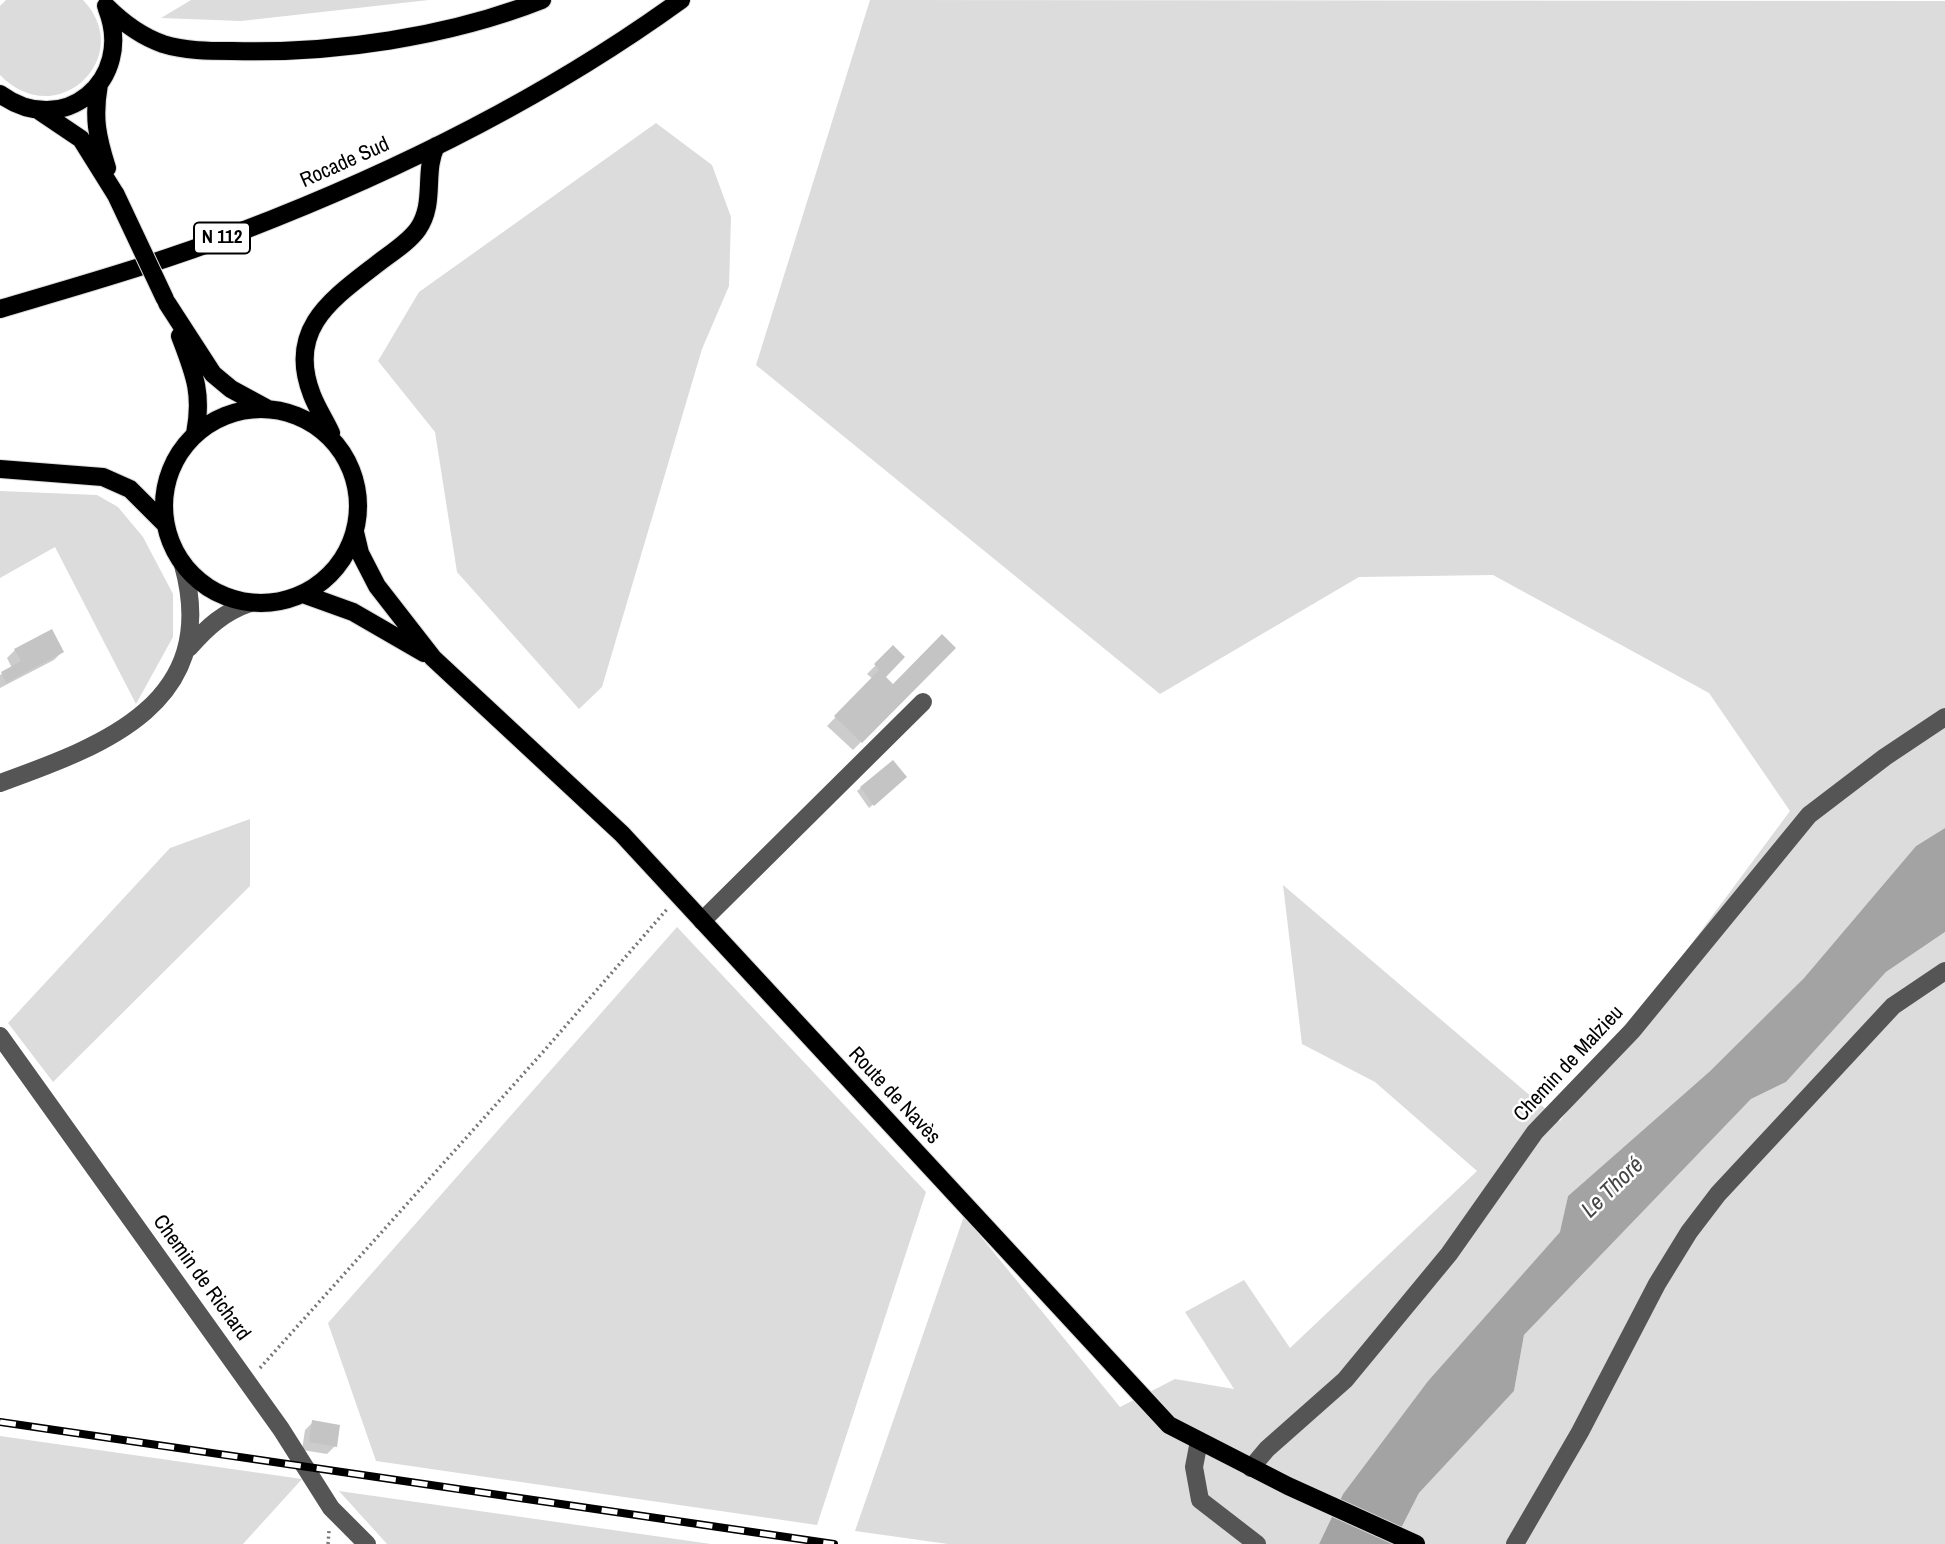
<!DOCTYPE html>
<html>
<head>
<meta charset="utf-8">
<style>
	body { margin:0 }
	canvas { display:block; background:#fff }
</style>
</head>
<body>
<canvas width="1945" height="1544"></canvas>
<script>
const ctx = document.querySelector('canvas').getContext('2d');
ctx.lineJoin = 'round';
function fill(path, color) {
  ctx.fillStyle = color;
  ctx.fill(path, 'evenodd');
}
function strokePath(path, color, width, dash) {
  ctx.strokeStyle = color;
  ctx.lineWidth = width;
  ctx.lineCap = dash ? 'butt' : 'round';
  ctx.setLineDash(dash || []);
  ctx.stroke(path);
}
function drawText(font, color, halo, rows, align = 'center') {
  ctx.font = font + ' "Archivo Narrow",sans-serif';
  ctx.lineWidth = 5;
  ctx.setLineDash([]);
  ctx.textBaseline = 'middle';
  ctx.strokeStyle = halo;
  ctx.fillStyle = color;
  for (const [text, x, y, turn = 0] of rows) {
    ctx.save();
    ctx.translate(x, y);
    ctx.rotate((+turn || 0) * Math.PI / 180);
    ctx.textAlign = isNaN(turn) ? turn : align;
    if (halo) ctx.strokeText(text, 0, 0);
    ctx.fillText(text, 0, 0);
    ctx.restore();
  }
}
fill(new Path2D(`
	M6,0H83C137,56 57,134 0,75V6Z
	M191,0H429L241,21L161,18Z
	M870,0L1945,1V828L1916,846L1804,978L1709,1072L1568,1196L1561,1231L1428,1381L1343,1494L1319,1544H948L855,1531L964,1216L1120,1407L1175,1379L1234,1389L1185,1312L1244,1280L1290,1348L1477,1171L1375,1082L1302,1044L1283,885L1560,1121L1790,811L1709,693L1493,575L1359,577L1160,694L756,365Z
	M656,123L712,165L731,217L729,286L702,349L602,687L579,709L457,572L435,432L378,361L419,292Z
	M0,491L97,495L118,507L143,537L173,594V637L136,704L55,547L0,578Z
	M250,819V886L53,1082L8,1023L170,848Z
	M677,927L926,1192L817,1525L376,1461L328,1323Z
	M1945,932V1544H1393L1419,1493L1514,1391L1524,1335L1751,1099L1786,1082L1886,972Z
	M0,1436L302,1479L243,1544H0Z
	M339,1491L711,1544H387Z`), '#dcdcdc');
fill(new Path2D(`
	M1945,828V932L1886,972L1786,1082L1751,1099L1524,1335L1514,1391L1419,1493L1393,1544H1319L1343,1494L1428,1381L1560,1232L1568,1196L1709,1072L1804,978L1916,846Z`), '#a3a3a3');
fill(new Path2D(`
	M893,648L883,677L893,686L954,648L853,750L827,726L873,679L867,674Z
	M15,650L62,652L54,660L0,688V675L12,668L7,658Z
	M871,779L896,785L869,808L857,791Z
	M313,1422L335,1446L327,1454L302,1450L305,1430Z`), '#0003');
fill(new Path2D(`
	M52,629L64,652L6,683L1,672L21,661L14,649Z
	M942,634L956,648L862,743L834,716L879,670L874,664L893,645L905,657L886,677L893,684Z
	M893,760L907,777L874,806L860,787Z
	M312,1420L340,1425L337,1447L309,1442Z`), '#c4c4c4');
const major = new Path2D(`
	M106,6C123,23 140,36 163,44C185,51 209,51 232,51C333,54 448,37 542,0
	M99,84C93,118 97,136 107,168
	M0,94C63,140 135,80 107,9
	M38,110L81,139L116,195
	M167,303L213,374L231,389L266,408
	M0,309C81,285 163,262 242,231C396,172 547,97 681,0
	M180,336C194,373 203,393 195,434
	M164 506a97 97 0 1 1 194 0a97 97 0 1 1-194 0Z
	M331,433C325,420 317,408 312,395C286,329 332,299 377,264C391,253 408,243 418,229C436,203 423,172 436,146
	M0,469L103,477L130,489L166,525
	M355,532L360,553L377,586L433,658L622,834L1169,1425L1288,1486L1416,1544
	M303,594L353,612L424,653`);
strokePath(major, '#dbdbdb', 20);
strokePath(new Path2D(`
	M260,1368L543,1052L668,908
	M328,1544L329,1531`), '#777', 3.5, [2, 3.5]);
strokePath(new Path2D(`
	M189,648C207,627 224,612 250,603
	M0,783C106,745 221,702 183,565
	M702,921L923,702
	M0,1036L281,1429L331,1508L367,1544
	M1199,1441L1194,1467L1200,1500L1257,1544
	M1251,1468L1267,1449L1345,1380L1449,1254L1535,1132L1632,1031L1809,815L1885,757L1945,717
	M1515,1544L1580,1432L1657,1284L1689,1232L1718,1194L1893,1006L1945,971`), '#555', 18);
strokePath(major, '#000', 18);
const rail = new Path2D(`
	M0,1422L834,1544`);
strokePath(rail, '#000', 8);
strokePath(rail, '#fff', 5, [16]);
const majorBridge = new Path2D(`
	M116,195L165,299`);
strokePath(majorBridge, '#dbdbdb', 20, []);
strokePath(majorBridge, '#000', 18);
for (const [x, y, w] of [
	[222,238,56]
]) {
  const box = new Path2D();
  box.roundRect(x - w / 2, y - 15.5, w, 31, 5);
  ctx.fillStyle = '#fff';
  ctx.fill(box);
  strokePath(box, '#000', 2);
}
drawText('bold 19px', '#000', null, [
	["N 112",222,238]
]);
drawText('21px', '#000', '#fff', [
	["Rocade Sud",345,163,-24],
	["Chemin de Malzieu",1569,1064,-47],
	["Route de Navès",894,1096,47],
	["Chemin de Richard",201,1278,54]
]);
drawText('italic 23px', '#444', '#fff', [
	["Le Thoré",1613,1188,-44]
]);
</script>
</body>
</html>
